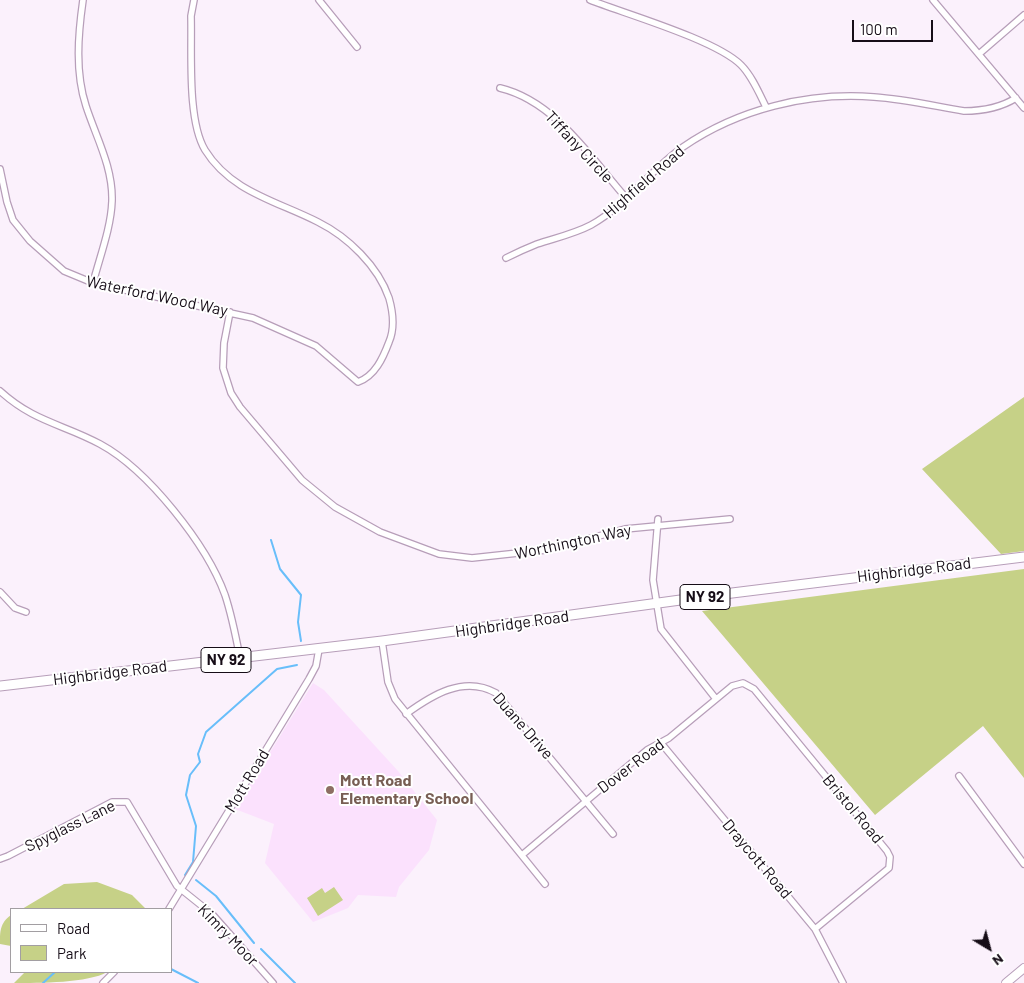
<!DOCTYPE html>
<html>
<head>
<meta charset="utf-8">
<style>
	body { margin:0 }
	#map { position:relative; width:1024px; height:983px; overflow:hidden; background:#fbf1fc; font-family:Barlow,sans-serif }
	canvas { display:block }
	.legend { position:absolute; left:10px; top:908px; width:162px; height:65px; box-sizing:border-box; background:#fff; border:1px solid #a29ea2; margin:0; padding:6px 9px; list-style:none; font-size:15px; color:#160d17 }
	.legend li { display:flex; align-items:center; gap:10px; height:25px }
	.legend b { width:25px; border:1px solid #a29ea2 }
	.north { position:absolute; left:964px; top:923px; width:50px; height:50px; -webkit-text-stroke:4px #fff; paint-order:stroke; rotate:143deg; font-size:14px; font-weight:700; line-height:20px; text-align:center; color:#160d17 }
	.north::after { content:''; display:block; margin:auto; width:18px; height:22px; background:#160d17; clip-path:polygon(50% 0,100% 100%,50% 72%,0 100%) }
	.scale { position:absolute; left:852px; top:20px; width:81px; height:22px; box-sizing:border-box; border:2px solid #160d17; border-top:0; padding-left:6px; font-size:15px; line-height:18px; white-space:nowrap; color:#160d17; -webkit-text-stroke:4px #fff; paint-order:stroke }
</style>
</head>
<body>
<div id="map">
<canvas width="1024" height="983"></canvas>
<ul class="legend">
<li><b style="height:6px;background:#fff"></b>Road</li>
<li><b style="height:14px;background:#c6d187"></b>Park</li>
</ul>
<div class="north">N</div>
<div class="scale">100 m</div>
</div>
<script>
const ctx = document.querySelector('canvas').getContext('2d');
ctx.lineJoin = 'round';
function fill(path, color) {
  ctx.fillStyle = color;
  ctx.fill(path, 'evenodd');
}
function strokePath(path, color, width, dash) {
  ctx.strokeStyle = color;
  ctx.lineWidth = width;
  ctx.lineCap = dash ? 'butt' : 'round';
  ctx.setLineDash(dash || []);
  ctx.stroke(path);
}
function drawText(font, color, halo, rows, align = 'center') {
  ctx.font = font + ' Barlow,sans-serif';
  ctx.lineWidth = 4;
  ctx.setLineDash([]);
  ctx.textBaseline = 'middle';
  ctx.strokeStyle = halo;
  ctx.fillStyle = color;
  for (const [text, x, y, turn = 0] of rows) {
    ctx.save();
    ctx.translate(x, y);
    ctx.rotate((+turn || 0) * Math.PI / 180);
    ctx.textAlign = isNaN(turn) ? turn : align;
    if (halo) ctx.strokeText(text, 0, 0);
    ctx.fillText(text, 0, 0);
    ctx.restore();
  }
}
fill(new Path2D(`
	M313,683L324,690L398,771L437,820L429,850L399,887L396,897L358,895L348,908L313,922L265,863L274,824L235,809Z`), '#fbe1fd');
fill(new Path2D(`
	M1024,397V551L1001,554L922,469Z
	M1024,569V778L983,726L875,815L702,611Z
	M97,882L132,895L146,909H22L64,884Z
	M334,887L343,900L318,916L307,898L322,888L325,893Z
	M11,915V946L0,944C0,931 0,923 11,915Z
	M25,972H107C89,983 39,983 14,983Z`), '#c6d187');
strokePath(new Path2D(`
	M271,540L280,569L301,595L298,622L301,641
	M185,875L193,862L196,826L186,795L190,775L200,762L198,754L206,732L277,669L297,665
	M196,880L216,896L254,943
	M261,949L295,983
	M171,969L198,983
	M43,983L55,972`), '#68befa', 2);
const minor = new Path2D(`
	M83,0C78,35 75,72 86,106C96,137 113,167 112,201C111,228 100,256 93,283
	M319,0L357,47
	M590,0C626,14 716,40 741,65C752,76 759,93 766,107
	M933,0L1024,108
	M979,54L1024,15
	M500,88C555,101 591,158 627,199
	M0,169L7,202L13,220L30,241L64,271L93,283L253,318L316,346L358,382C375,376 383,358 389,342C395,328 393,312 389,298C378,266 348,237 318,222C277,201 231,192 205,150C187,120 192,52 191,16L194,0
	M506,258C516,253 527,248 537,244C555,238 574,234 591,225C627,205 650,170 683,147C738,109 808,92 874,97C904,99 934,106 964,111C983,111 1000,108 1016,98
	M230,312L224,343L223,368L231,393L240,407L302,480L335,507L380,532L439,554L472,558L546,550L625,529L730,519
	M0,391C34,422 63,424 100,444C148,470 207,545 225,595C232,616 236,637 240,658
	M658,519L653,580L661,629L716,699
	M0,592L15,608L26,612
	M382,641L388,682L395,699L545,884
	M406,714C432,695 464,675 496,693L613,834
	M661,743L815,929L843,983
	M959,776L1024,864
	M522,855L647,750L669,738L732,686L743,683L754,689L887,851L890,857L889,868L815,929
	M0,859L8,856L112,802H127L177,886L212,914L273,983
	M169,909L309,679L316,666L319,649
	M103,983L114,972`);
const major = new Path2D(`
	M1006,983L1024,968`);
const highway = new Path2D(`
	M0,686L382,641L724,594L1024,557`);
strokePath(minor, '#b79eb9', 8);
strokePath(major, '#b79eb9', 10);
strokePath(highway, '#b79eb9', 11);
strokePath(minor, '#fff', 5.5);
strokePath(major, '#fff', 8);
strokePath(highway, '#fff', 9);
for (const [x, y, r, color] of [
	[330,790,5,"#8d6e63"]
]) {
  const dot = new Path2D();
  dot.arc(x, y, r, 0, 2 * Math.PI);
  ctx.fillStyle = color;
  ctx.fill(dot);
  strokePath(dot, '#fff', 2);
}
for (const [x, y, w] of [
	[705,597,50],
	[226,660,50]
]) {
  const box = new Path2D();
  box.roundRect(x - w / 2, y - 12.5, w, 25, 4);
  ctx.fillStyle = '#fff';
  ctx.fill(box);
  strokePath(box, '#160d17', 1);
}
drawText('bold 15px', '#160d17', null, [
	["NY 92",705,597],
	["NY 92",226,660]
]);
drawText('16px', '#160d17', '#fff', [
	["Tiffany Circle",579,147,47],
	["Highfield Road",644,182,-41],
	["Waterford Wood Way",157,296,12],
	["Worthington Way",573,542,-12],
	["Highbridge Road",914,570,-7],
	["Highbridge Road",512,624,-8],
	["Highbridge Road",110,673,-7],
	["Duane Drive",523,726,49],
	["Dover Road",631,766,-37],
	["Mott Road",247,781,-59],
	["Bristol Road",853,809,50],
	["Spyglass Lane",70,826,-26],
	["Draycott Road",757,859,50],
	["Kimry Moor",228,935,46]
]);
drawText('bold 16px', '#785e54', '#fff', [
	["Mott Road",340,781],
	["Elementary School",340,799]
], 'left');
</script>
</body>
</html>
